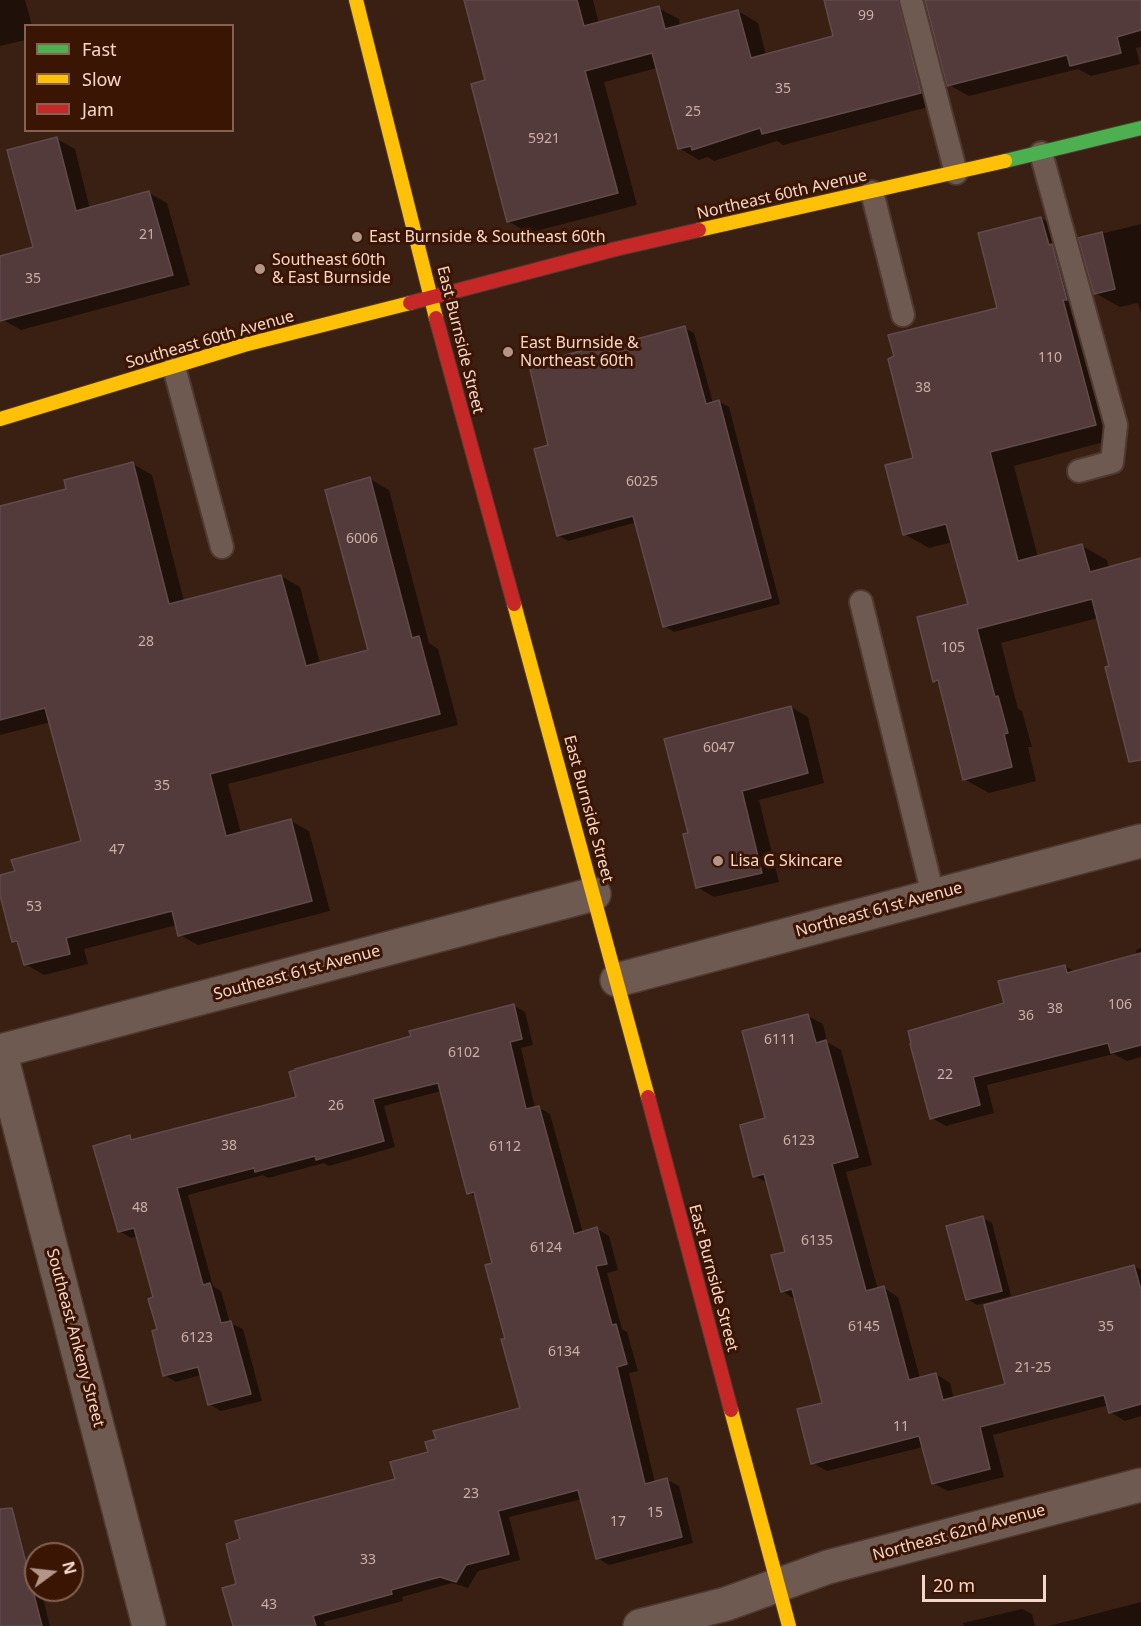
<!DOCTYPE html>
<html>
<head>
<meta charset="utf-8">
<style>
	body { margin:0 }
	#map { position:relative; width:1141px; height:1626px; overflow:hidden; background:#3a2013; font-family:"Noto Sans",sans-serif }
	canvas { display:block }
	.legend { position:absolute; left:24px; top:24px; width:210px; height:108px; box-sizing:border-box; background:#3a1504; border:2px solid #856252; margin:0; padding:8px 10px; list-style:none; font-size:18px; color:#f6d6c8 }
	.legend li { display:flex; align-items:center; gap:12px; height:30px }
	.legend b { width:30px; border:2px solid #856252 }
	.north { position:absolute; left:24px; top:1542px; width:60px; height:60px; box-sizing:border-box; background:#3a1504; border:2px solid #856252; border-radius:50%; rotate:75deg; font-size:16px; font-weight:700; line-height:24px; text-align:center; color:#f6d6c8 }
	.north::after { content:''; display:block; margin:auto; width:21px; height:27px; background:#b49689; clip-path:polygon(50% 0,100% 100%,50% 72%,0 100%) }
	.scale { position:absolute; left:922px; top:1575px; width:124px; height:27px; box-sizing:border-box; border:3px solid #f6d6c8; border-top:0; padding-left:8px; font-size:18px; line-height:21px; white-space:nowrap; color:#f6d6c8; -webkit-text-stroke:4px #3a1504; paint-order:stroke }
</style>
</head>
<body>
<div id="map">
<canvas width="1141" height="1626"></canvas>
<ul class="legend">
<li><b style="height:8px;background:#4caf50"></b>Fast</li>
<li><b style="height:8px;background:#ffc107"></b>Slow</li>
<li><b style="height:8px;background:#c62828"></b>Jam</li>
</ul>
<div class="north">N</div>
<div class="scale">20 m</div>
</div>
<script>
const ctx = document.querySelector('canvas').getContext('2d');
ctx.lineJoin = 'round';
function fill(path, color) {
  ctx.fillStyle = color;
  ctx.fill(path, 'evenodd');
}
function strokePath(path, color, width, dash) {
  ctx.strokeStyle = color;
  ctx.lineWidth = width;
  ctx.lineCap = dash ? 'butt' : 'round';
  ctx.setLineDash(dash || []);
  ctx.stroke(path);
}
function drawText(font, color, halo, rows, align = 'center') {
  ctx.font = font + ' "Noto Sans",sans-serif';
  ctx.lineWidth = 6;
  ctx.setLineDash([]);
  ctx.textBaseline = 'middle';
  ctx.strokeStyle = halo;
  ctx.fillStyle = color;
  for (const [text, x, y, turn = 0] of rows) {
    ctx.save();
    ctx.translate(x, y);
    ctx.rotate((+turn || 0) * Math.PI / 180);
    ctx.textAlign = isNaN(turn) ? turn : align;
    if (halo) ctx.strokeText(text, 0, 0);
    ctx.fillText(text, 0, 0);
    ctx.restore();
  }
}
fill(new Path2D(`
	M0,0H25L32,26H26V40L0,46Z
	M466,0H593L599,24L658,8L679,19L680,27L738,11L758,23L766,55L835,37L825,0H925L921,2L940,104L783,145L777,141L714,161L708,157L699,160L679,148L657,68L604,82L637,205L528,233L508,221L487,81Z
	M926,0H1141V47L1136,48L1140,64L1091,76L1078,69L969,96L949,85Z
	M57,139L75,149L90,209L149,193L167,203L190,285L21,330L3,320L0,307V257L34,248Z
	M1041,218L1066,233L1119,438L1014,466L1038,557L1082,546L1107,560L1109,568L1141,561V745L1111,667L1098,618L1001,643L1018,709L1022,711L1032,747H1028L1036,781L989,793L964,779L939,684L934,681L970,605L953,542L929,548L904,534L915,459L999,309Z
	M1141,224V313L1138,303L1120,307L1095,293L1080,239Z
	M685,328L694,333L713,403L719,402L729,407L780,604L674,632L664,626L637,522L568,541L558,535L550,446L602,347L606,349Z
	M133,464L152,475L184,601L281,576L300,587L320,663L369,651L370,479L389,490L429,643L438,649L458,725L228,784L241,833L291,821L309,831L330,911L198,945L180,935L177,925L84,949L88,964L44,975L25,964L20,945L13,941L16,872L83,842L51,722L0,735V508L68,490Z
	M791,707L808,717L824,783L759,800L779,882L714,897L697,887L690,834Z
	M1141,948V1057L1127,1061L1114,1054L987,1085L994,1113L946,1126L932,1118L1006,1004L1065,966L1075,972L1137,956L1136,950Z
	M513,1005L525,1012L533,1045L521,1048L535,1108L538,1107L550,1114L583,1233L597,1229L609,1236L618,1270L607,1273L622,1329L627,1332L638,1371L629,1373L655,1483L667,1480L679,1486L693,1543L609,1565L597,1558L582,1499L509,1517L520,1560L478,1571L468,1588L452,1583L402,1597L403,1601L324,1622L325,1626H234L238,1585L397,1480L430,1453L522,1409L507,1340L494,1264L476,1197L469,1193L441,1091L384,1106L395,1147L329,1166L324,1163L268,1178L263,1175L188,1195L213,1286L221,1291L230,1323L243,1329L262,1401L221,1411L209,1404L201,1375L176,1382L165,1375L155,1299L138,1236L131,1238L119,1231L130,1137L135,1140L297,1098L413,1037Z
	M808,1016L823,1024L827,1042L841,1050L872,1165L846,1172L878,1290L884,1288L898,1297L920,1378L936,1374L950,1383L954,1399L1007,1386L1134,1266L1141,1270V1416L1125,1421L1110,1412L1109,1405L993,1435L1004,1477L948,1491L933,1483L923,1447L827,1471L813,1463L824,1404L796,1300L782,1291L787,1253L768,1183L754,1176L767,1119Z
	M983,1218L992,1223L1011,1296L977,1305L967,1299Z
	M24,1559L34,1564L36,1590H41L50,1626H0V1565Z
	M1141,1602V1626H1049Z
	M1022,1609L1032,1614L1035,1626H964L963,1623Z`), '#0007');
const building = new Path2D(`
	M464,0H577L584,26L659,6L665,29L738,10L751,58L833,36L824,0H898L921,93L762,134L760,128L692,150L691,146L678,149L652,53L585,71L618,193L507,222L471,84L485,80Z
	M925,0H1141V30L1117,37L1121,53L1070,66L1067,55L947,86Z
	M57,137L76,211L149,191L173,275L0,321V256L33,247L7,150Z
	M1041,217L1049,245L1052,244L1067,300H1063L1096,425L990,452L1018,561L1082,544L1090,572L1141,558V760L1129,762L1105,667L1109,666L1092,599L977,629L995,697L998,696L1008,733L1004,734L1012,767L963,780L938,680L933,682L917,617L968,604L946,524L903,535L885,465L913,458L888,359L894,356L888,335L997,308L978,233Z
	M1102,232L1115,289L1094,294L1078,238Z
	M685,326L706,404L719,400L771,598L663,627L633,516L557,536L534,449L548,445L529,365L602,345L603,348Z
	M133,462L169,604L281,575L306,666L368,650L325,490L370,477L412,638L419,636L440,714L210,774L226,836L291,819L312,901L178,936L172,911L66,938L70,954L24,965L17,941L12,942L0,895V875L15,871L11,860L81,841L45,708L0,720V506L66,489L64,480Z
	M791,706L808,773L742,791L762,873L696,888L683,834L688,833L664,739Z
	M1141,953V1045L1111,1053L1108,1043L973,1077L980,1105L930,1119L910,1044L911,1043L908,1031L1004,1003L998,981L1065,965L1067,973Z
	M514,1004L522,1039L510,1042L526,1109L539,1106L574,1234L597,1227L607,1264L596,1266L612,1325L616,1324L627,1364L617,1367L645,1484L667,1478L682,1537L596,1559L578,1490L498,1511L509,1554L466,1565L456,1582L440,1577L391,1590L392,1594L313,1616L316,1626H233L222,1588L236,1584L226,1544L240,1539L235,1521L395,1479L390,1462L428,1452L425,1442L436,1439L433,1431L520,1408L501,1339H505L485,1265L492,1263L474,1192L467,1194L438,1083L373,1099L384,1141L316,1160L315,1156L255,1172L254,1168L177,1188L203,1285L210,1283L221,1323L231,1321L251,1394L208,1405L198,1367L163,1376L152,1331L157,1329L148,1299L153,1297L134,1228L118,1232L93,1146L130,1135L131,1140L296,1097L289,1072L295,1070V1069L411,1036L409,1031Z
	M808,1014L816,1043L826,1040L858,1157L832,1164L866,1291L884,1286L909,1380L936,1373L943,1400L1005,1384L984,1305L1134,1265L1141,1290V1404L1109,1413L1104,1395L980,1427L990,1469L932,1484L919,1436L811,1464L797,1409L822,1403L792,1289L781,1292L771,1255L785,1252L764,1174L753,1177L740,1125L765,1118L742,1031Z
	M983,1216L1002,1291L966,1300L946,1226Z
	M12,1508L42,1626H0V1509Z`);
fill(building, '#533b3c');
strokePath(building, '#604a4a', 1.5);
const lane = new Path2D(`
	M911,0L956,173
	M1041,153L1116,425L1112,462L1079,471
	M872,192L903,315
	M174,367L222,547
	M861,602L933,895`);
const street = new Path2D(`
	M617,980L1141,841
	M0,1051L594,894
	M0,1051L149,1626
	M640,1626L726,1604L828,1567L1141,1485`);
const fast = new Path2D(`
	M1005,161L1141,128`);
const slow = new Path2D(`
	M356,0L436,318
	M699,230L1005,161
	M0,419L244,345L410,303
	M514,604L648,1097
	M731,1410L789,1626`);
const jam = new Path2D(`
	M410,303L616,249L699,230
	M436,318L514,604
	M648,1097L731,1410`);
strokePath(lane, '#4f3931', 26);
strokePath(street, '#4f3931', 36);
strokePath(fast, '#4f3931', 16);
strokePath(slow, '#4f3931', 16);
strokePath(jam, '#4f3931', 16);
strokePath(lane, '#6e5a51', 22);
strokePath(street, '#6e5a51', 33);
strokePath(fast, '#4caf50', 14);
strokePath(slow, '#ffc107', 14);
strokePath(jam, '#c62828', 14);
for (const [x, y, r, color] of [
	[357,237,6,"#b49689"],
	[260,269,6,"#b49689"],
	[508,352,6,"#b49689"],
	[718,861,6,"#b49689"]
]) {
  const dot = new Path2D();
  dot.arc(x, y, r, 0, 2 * Math.PI);
  ctx.fillStyle = color;
  ctx.fill(dot);
  strokePath(dot, '#3a1504', 2);
}
drawText('14px', '#cdafa5', null, [
	["99",866,16],
	["35",783,89],
	["25",693,112],
	["5921",544,139],
	["21",147,235],
	["35",33,279],
	["110",1050,358],
	["38",923,388],
	["6025",642,482],
	["6006",362,539],
	["28",146,642],
	["105",953,648],
	["6047",719,748],
	["35",162,786],
	["47",117,850],
	["53",34,907],
	["106",1120,1005],
	["38",1055,1009],
	["36",1026,1016],
	["6111",780,1040],
	["6102",464,1053],
	["22",945,1075],
	["26",336,1106],
	["6123",799,1141],
	["38",229,1146],
	["6112",505,1147],
	["48",140,1208],
	["6135",817,1241],
	["6124",546,1248],
	["6145",864,1327],
	["35",1106,1327],
	["6123",197,1338],
	["6134",564,1352],
	["21-25",1033,1368],
	["11",901,1427],
	["23",471,1494],
	["15",655,1513],
	["17",618,1522],
	["33",368,1560],
	["43",269,1605]
]);
drawText('16px', '#f6d6c8', '#3a1504', [
	["Northeast 60th Avenue",782,195,-13],
	["Southeast 60th Avenue",210,340,-16],
	["East Burnside Street",460,340,76],
	["East Burnside Street",588,809,75],
	["Northeast 61st Avenue",879,910,-15],
	["Southeast 61st Avenue",297,973,-15],
	["East Burnside Street",713,1278,75],
	["Southeast Ankeny Street",75,1338,75],
	["Northeast 62nd Avenue",959,1533,-15]
]);
drawText('16px', '#f6d6c8', '#3a1504', [
	["East Burnside & Southeast 60th",369,237],
	["Southeast 60th",272,260],
	["& East Burnside",272,278],
	["East Burnside &",520,343],
	["Northeast 60th",520,361],
	["Lisa G Skincare",730,861]
], 'left');
</script>
</body>
</html>
